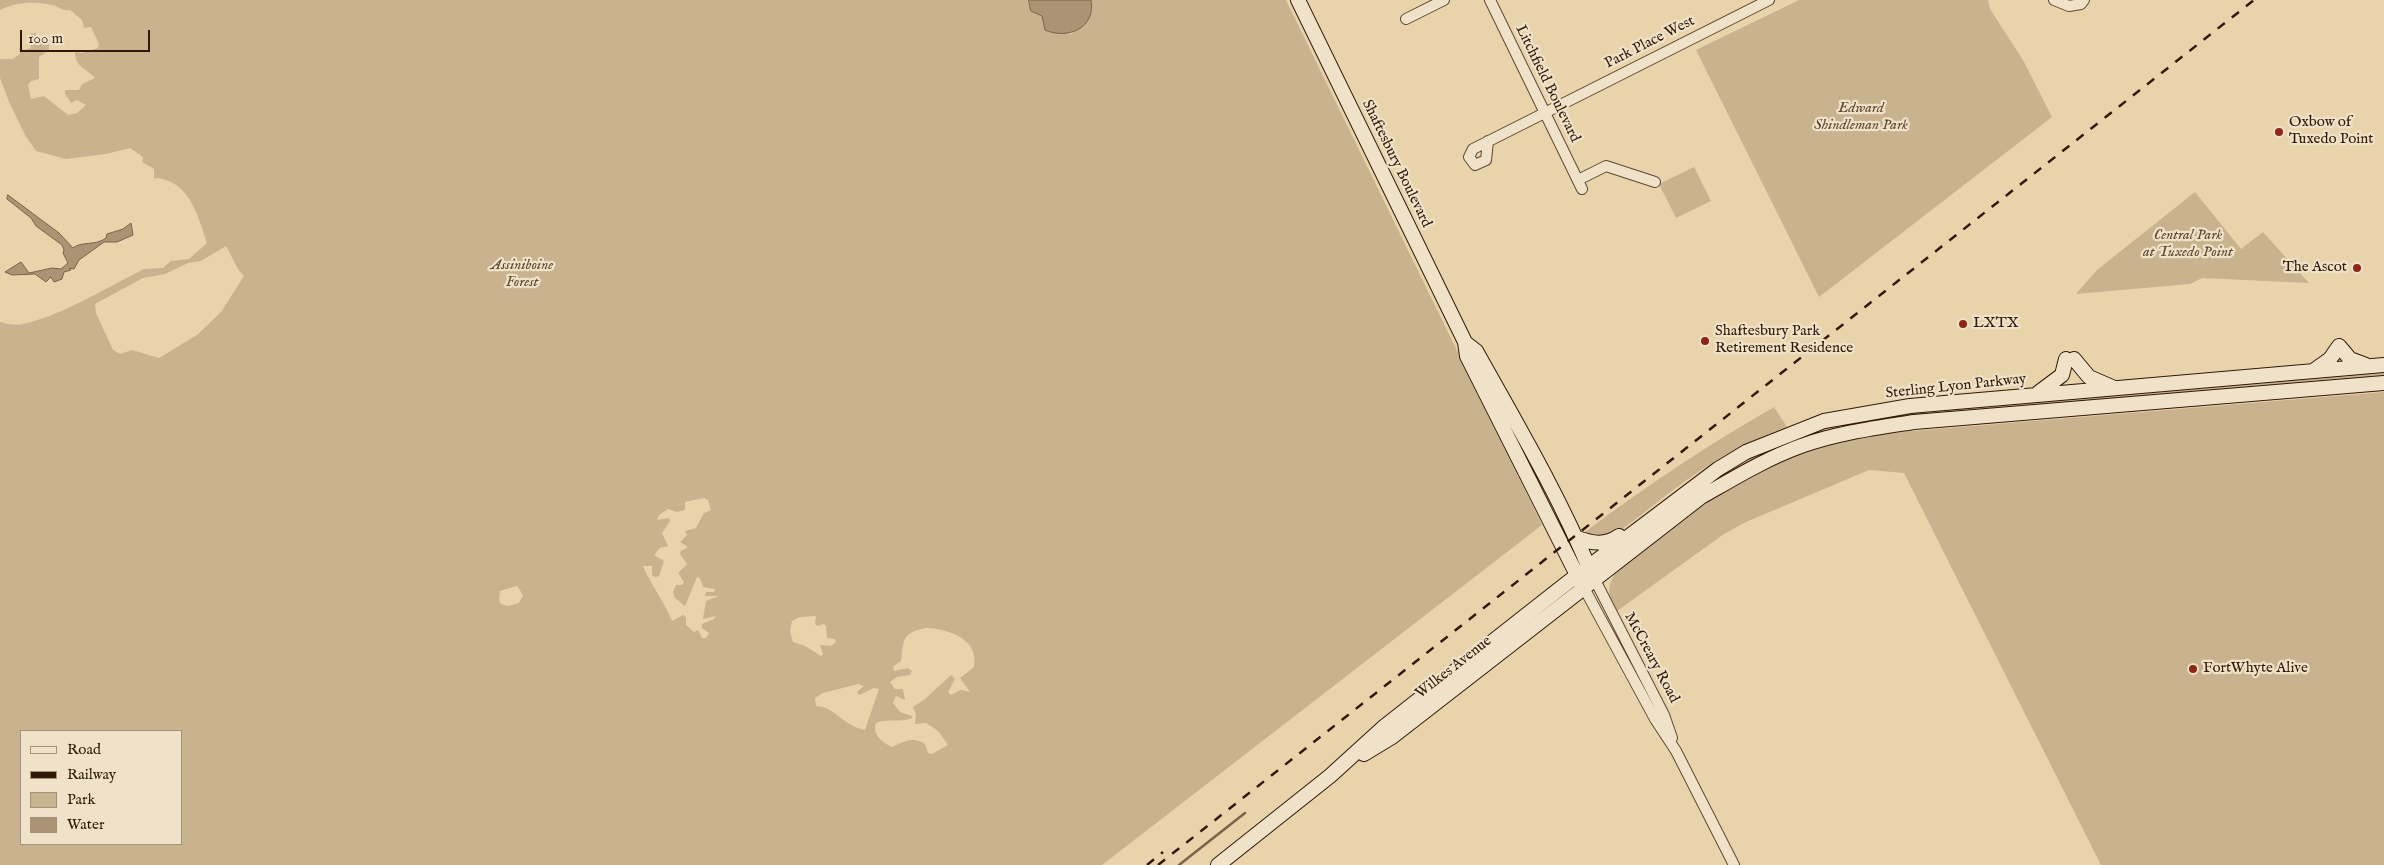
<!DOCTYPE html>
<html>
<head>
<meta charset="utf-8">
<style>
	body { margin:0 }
	#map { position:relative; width:2384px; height:865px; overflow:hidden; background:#e8d3ab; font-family:"IM FELL English",serif }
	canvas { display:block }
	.legend { position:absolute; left:20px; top:730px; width:162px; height:115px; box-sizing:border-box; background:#f0e2c8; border:1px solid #a4927c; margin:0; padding:6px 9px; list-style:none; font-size:15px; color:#321909 }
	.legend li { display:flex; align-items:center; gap:10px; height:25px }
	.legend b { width:25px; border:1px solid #a4927c }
	.scale { position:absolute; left:20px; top:30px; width:130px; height:22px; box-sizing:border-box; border:2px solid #321909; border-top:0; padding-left:6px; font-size:15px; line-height:18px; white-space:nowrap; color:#321909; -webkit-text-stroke:4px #f0e2c8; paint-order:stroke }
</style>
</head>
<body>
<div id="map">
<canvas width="2384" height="865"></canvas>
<ul class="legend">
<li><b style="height:6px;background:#f0e2c8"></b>Road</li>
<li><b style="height:6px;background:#321909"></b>Railway</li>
<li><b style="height:14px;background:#c9b38f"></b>Park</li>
<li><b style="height:14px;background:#aa9474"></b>Water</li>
</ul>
<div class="scale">100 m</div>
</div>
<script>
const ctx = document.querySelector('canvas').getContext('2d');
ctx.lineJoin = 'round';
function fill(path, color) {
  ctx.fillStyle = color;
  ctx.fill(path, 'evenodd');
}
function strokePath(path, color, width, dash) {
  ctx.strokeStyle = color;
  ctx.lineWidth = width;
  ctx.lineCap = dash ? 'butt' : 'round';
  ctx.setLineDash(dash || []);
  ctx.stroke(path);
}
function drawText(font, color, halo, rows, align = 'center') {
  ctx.font = font + ' "IM FELL English",serif';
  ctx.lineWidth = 4.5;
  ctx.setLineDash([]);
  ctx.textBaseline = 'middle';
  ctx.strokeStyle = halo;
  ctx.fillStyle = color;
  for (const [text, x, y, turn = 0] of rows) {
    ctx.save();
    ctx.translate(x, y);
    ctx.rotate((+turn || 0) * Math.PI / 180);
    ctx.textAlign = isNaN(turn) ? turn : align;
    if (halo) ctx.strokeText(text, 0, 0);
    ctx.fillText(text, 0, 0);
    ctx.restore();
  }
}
fill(new Path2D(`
	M0,0H1029L1031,11L1042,16L1046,30L1072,34L1092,5L1091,0H1286L1542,525L1102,865H0V322C8,324 15,326 23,324C61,316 108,287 144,269L163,268L171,261L189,259L207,243C198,216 189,179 154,178V169L142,162L143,157L130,148L106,154L66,159L36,151L25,135L10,104L0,78V59H13L20,54L19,47L24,50L31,48L29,39L31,33H36V39H44L49,45V50L39,57V79L31,81L28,85L31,99L44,96L68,115L77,113L86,105L77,100L71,103L65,94V90H79L82,84L95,78C88,69 75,68 75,52L82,53L98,48L99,44L91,27L84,28L82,20L70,10C59,11 59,6 52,5C34,1 16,2 0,10ZM226,246C232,256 236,269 244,276L221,312L197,335L159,358L132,350L120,354L113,350L96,313L95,304L143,278L165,274L188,263L201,261ZM704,498L708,500L711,510L704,513L696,528L685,531L687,535L680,542L688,547L681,551L680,554L687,564L678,573L684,582L682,585H676L673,592L675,598L685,606L697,577L700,578L703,587L715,589L714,592H706L705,596H719L706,601L703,619L716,616L714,619L702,624V628L709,633L706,638H702L698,630L694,632L686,625V617L683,615L672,621C664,601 651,585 643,566H652V575L655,577L659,576L664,561L654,555L660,548L668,546L662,533L670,521L669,518L657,520L659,515L668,509L677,512L685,510V502ZM517,586L523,595L519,603L508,606L501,604L499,600L500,591ZM816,616L815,624L817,626L824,624L826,626L827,638L835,639L836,642L831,646L820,645L823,654L821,656L805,646L793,642L790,631L792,621L800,617ZM926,628C948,629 979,638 974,667L960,678L970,692L961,690L951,695L948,692L955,679L951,675L925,699L913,707L916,714L915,724L926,723L938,731L948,745L932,754L928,753L925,744C912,736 904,742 892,747C882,742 872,735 876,723C888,718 900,723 912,718V716L900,712L893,703L896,696L905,700L903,689H895L890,682L897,677L910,675L912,671L908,668L894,671L893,667L901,661C904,640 901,633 926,628ZM858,684L864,686L857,692L859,695L874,688L879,689L865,730C843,726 836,707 816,706L815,698L823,693ZM21,731H181V844H21Z
	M1799,0H1988L1990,9L2023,60L2052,117L1819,297L1696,50Z
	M1694,167L1711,201L1676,218L1659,184Z
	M2195,192L2241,249L2263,232L2309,283L2202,278L2190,284L2076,294L2097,270Z
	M2384,370V377L1865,424L1711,485L1709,483L1735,464L1811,431L1889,414Z
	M2384,392V865H2101L1904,473L1869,470L1746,522L1724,534L1617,611C1609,601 1607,591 1612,579C1618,566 1634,557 1645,549C1688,515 1731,482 1782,461C1813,449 1844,441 1877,434Z
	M1774,407L1787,427C1746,442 1708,463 1673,490C1662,498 1620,533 1611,536C1603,538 1592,536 1585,532C1646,486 1708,445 1774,407Z`), '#c9b38f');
const water = new Path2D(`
	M1029,0H1091C1096,28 1068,40 1045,30L1042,16L1031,11Z
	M8,195L59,233L73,248C81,241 96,246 106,238L107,234L123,229L131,223L133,235L117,242H104L79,260L74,269L69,268L71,270L64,272L62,279L54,282L51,277L46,282L35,274L12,275L5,272L21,262L29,273L52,268L61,269L68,263L63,253L64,250L62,245L36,226L31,218L7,199Z`);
fill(water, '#aa9474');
strokePath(water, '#7a6349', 1);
strokePath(new Path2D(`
	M1179,865L1245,813`), '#7a6349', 2.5);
const street = new Path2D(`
	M1490,0L1582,189
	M2054,0L2069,6L2081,4L2084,0
	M1406,19L1444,0
	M1488,141L1486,160L1475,165L1469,157L1473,149L1769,0
	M1578,180L1606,166L1655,182
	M1595,580L1664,715L1672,738
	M1584,588L1655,719L1676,751L1734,865`);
const secondary = new Path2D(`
	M1298,0L1465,342L1467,356L1581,583
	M1467,344L1476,351C1517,424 1560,497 1592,575
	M2074,359L2089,377L2112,387
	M2313,371L2330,359L2339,346L2350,359L2366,365
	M2038,393L2062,375L2066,359
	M1577,538C1592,543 1605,546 1619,536
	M1364,754L1392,737L1701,497C1733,479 1765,459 1801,446C1837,433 1875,428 1914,422L2384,383
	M1218,865L1330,776L1385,726L1567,583L1718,469L1746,452L1824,421L1910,406L2384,365`);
strokePath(street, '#604832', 12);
strokePath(secondary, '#321909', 16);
strokePath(street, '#f0e2c8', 10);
strokePath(secondary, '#f0e2c8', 14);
strokePath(new Path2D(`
	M1147,865L1163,852
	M1158,865L2254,0`), '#321909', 2.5, [9, 9]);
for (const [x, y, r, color] of [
	[2279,132,5,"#8f2418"],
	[2357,268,5,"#8f2418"],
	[1963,324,5,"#8f2418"],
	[1705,341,5,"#8f2418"],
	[2193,669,5,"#8f2418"]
]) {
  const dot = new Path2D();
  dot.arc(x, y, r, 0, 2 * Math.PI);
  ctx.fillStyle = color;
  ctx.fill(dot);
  strokePath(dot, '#f0e2c8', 2);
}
drawText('15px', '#321909', '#f0e2c8', [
	["Park Place West",1650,43,-27],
	["Litchfield Boulevard",1547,84,64],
	["Shaftesbury Boulevard",1396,164,64],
	["Sterling Lyon Parkway",1956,387,-6],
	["McCreary Road",1651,658,62],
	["Wilkes Avenue",1454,668,-38]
]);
drawText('italic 15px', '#5f4731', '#f0e2c8', [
	["Edward",1861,109],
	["Shindleman Park",1861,126],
	["Central Park",2188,236],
	["at Tuxedo Point",2188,253],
	["Assiniboine",522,266],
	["Forest",522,283]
]);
drawText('15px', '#321909', '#f0e2c8', [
	["Oxbow of",2289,123],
	["Tuxedo Point",2289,140],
	["The Ascot",2347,268,"right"],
	["LXTX",1973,324],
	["Shaftesbury Park",1715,332],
	["Retirement Residence",1715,349],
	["FortWhyte Alive",2203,669]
], 'left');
</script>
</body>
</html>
